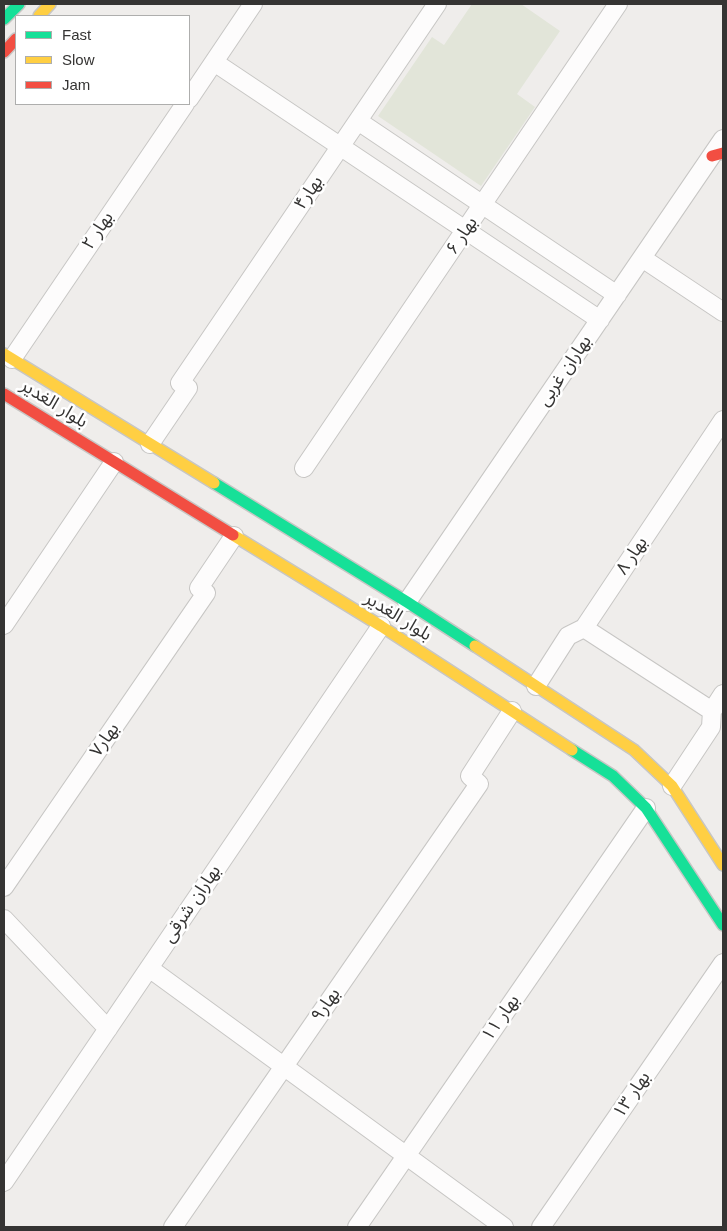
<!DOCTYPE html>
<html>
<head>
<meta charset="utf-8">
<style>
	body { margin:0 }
	#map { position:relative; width:727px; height:1231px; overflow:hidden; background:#efedeb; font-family:Arial,sans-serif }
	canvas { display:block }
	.frame { position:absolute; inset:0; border:5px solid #353433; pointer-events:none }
	.legend { position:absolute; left:15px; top:15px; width:175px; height:90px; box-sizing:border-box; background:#fff; border:1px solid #aeaead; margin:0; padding:6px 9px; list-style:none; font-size:15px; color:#353433 }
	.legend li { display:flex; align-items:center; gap:10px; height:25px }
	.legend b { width:25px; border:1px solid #aeaead }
</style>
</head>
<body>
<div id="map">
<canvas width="727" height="1231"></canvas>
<div class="frame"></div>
<ul class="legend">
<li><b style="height:6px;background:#16e098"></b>Fast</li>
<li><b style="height:6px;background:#ffcf43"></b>Slow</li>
<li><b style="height:6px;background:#f24e42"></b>Jam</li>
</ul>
</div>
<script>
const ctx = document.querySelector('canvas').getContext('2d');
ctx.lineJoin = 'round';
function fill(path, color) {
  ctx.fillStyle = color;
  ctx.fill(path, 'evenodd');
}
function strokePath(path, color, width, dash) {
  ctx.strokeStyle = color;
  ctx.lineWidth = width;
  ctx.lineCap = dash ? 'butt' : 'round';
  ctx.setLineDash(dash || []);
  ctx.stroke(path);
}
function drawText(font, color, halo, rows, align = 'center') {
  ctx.font = font + ' Arial,"Noto Sans Arabic",sans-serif';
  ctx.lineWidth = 5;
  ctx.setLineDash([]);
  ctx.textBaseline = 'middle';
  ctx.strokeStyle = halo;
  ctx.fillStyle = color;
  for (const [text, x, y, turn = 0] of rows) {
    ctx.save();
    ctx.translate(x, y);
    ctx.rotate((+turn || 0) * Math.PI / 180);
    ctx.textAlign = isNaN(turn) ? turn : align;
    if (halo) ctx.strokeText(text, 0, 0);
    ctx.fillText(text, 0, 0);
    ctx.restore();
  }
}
fill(new Path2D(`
	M472,4H521L560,31L517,94L535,107L481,186L378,116L432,37L444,45Z`), '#e2e5d9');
const street = new Path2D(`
	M214,62L600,320
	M189,99L253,4
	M358,121L617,295
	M642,258L723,312
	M12,359L185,104
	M150,444L188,388L180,383L437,4
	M304,468L618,4
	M407,602L723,139
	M4,625L114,462
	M584,628L712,711L723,694
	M536,686L568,636L584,628L723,420
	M672,786L711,727L712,711L719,701
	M4,887L206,593L199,588L234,536
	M4,919L108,1029
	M149,968L504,1227
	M4,1182L381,626
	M173,1227L479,784L470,776L512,711
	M357,1227L646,808
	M541,1227L723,963`);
const fast = new Path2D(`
	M4,19L19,4
	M214,483L407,602L475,646
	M572,750L613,776L646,808L723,925`);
const slow = new Path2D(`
	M39,16L50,4
	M4,354L214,483
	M233,535L381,626L572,750
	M475,646L634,750L672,786L723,865`);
const jam = new Path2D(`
	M4,52L16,39
	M712,156L723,153
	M4,394L233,535`);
strokePath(street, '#c7c6c4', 20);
strokePath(fast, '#c7c6c4', 14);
strokePath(slow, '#c7c6c4', 14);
strokePath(jam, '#c7c6c4', 14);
strokePath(street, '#fdfcfc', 18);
strokePath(fast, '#16e098', 11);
strokePath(slow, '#ffcf43', 11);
strokePath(jam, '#f24e42', 11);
drawText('18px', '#353433', '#fff', [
	["بهار۴",309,193,-56],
	["بهار ۲",98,231,-56],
	["بهار ۶",462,236,-56],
	["بهاران غربی",565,371,-56],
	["بلوار الغدیر",54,404,32],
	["بهار ۸",632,556,-56],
	["بلوار الغدیر",398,617,32],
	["بهار۷",105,740,-55],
	["بهاران شرقی",192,904,-56],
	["بهار۹",326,1005,-55],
	["بهار ۱۱",501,1018,-55],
	["بهار ۱۳",632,1095,-56]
]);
</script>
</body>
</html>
